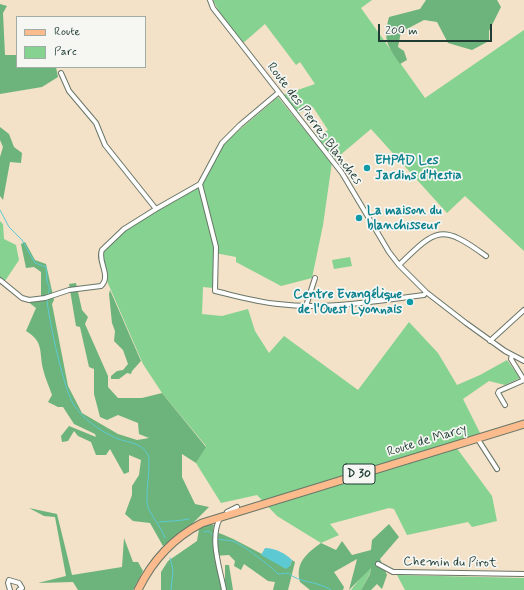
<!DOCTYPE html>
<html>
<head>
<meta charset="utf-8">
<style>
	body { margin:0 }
	#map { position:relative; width:524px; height:590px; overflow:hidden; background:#f3e1c8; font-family:Mynerve,sans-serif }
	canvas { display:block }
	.legend { position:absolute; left:16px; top:16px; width:130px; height:52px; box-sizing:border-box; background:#f6f6f2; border:1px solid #a0aca6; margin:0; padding:5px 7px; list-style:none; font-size:12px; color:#1f3d34 }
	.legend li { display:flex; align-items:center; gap:8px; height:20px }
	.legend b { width:20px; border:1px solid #a0aca6 }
	.scale { position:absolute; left:378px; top:24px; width:114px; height:18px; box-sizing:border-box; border:2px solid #1f3d34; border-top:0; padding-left:5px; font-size:12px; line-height:14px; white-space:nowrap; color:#1f3d34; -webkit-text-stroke:3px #f6f6f2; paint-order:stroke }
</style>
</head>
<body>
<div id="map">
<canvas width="524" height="590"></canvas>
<ul class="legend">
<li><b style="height:5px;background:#fbbb8c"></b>Route</li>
<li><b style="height:11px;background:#85d291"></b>Parc</li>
</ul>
<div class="scale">200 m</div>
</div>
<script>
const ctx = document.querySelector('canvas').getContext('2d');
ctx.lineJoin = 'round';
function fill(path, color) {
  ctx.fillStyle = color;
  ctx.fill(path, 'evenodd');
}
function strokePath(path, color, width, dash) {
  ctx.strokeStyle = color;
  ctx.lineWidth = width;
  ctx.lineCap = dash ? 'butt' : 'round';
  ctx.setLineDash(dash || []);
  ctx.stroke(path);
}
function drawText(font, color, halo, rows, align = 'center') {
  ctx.font = font + ' Mynerve,sans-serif';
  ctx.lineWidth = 3.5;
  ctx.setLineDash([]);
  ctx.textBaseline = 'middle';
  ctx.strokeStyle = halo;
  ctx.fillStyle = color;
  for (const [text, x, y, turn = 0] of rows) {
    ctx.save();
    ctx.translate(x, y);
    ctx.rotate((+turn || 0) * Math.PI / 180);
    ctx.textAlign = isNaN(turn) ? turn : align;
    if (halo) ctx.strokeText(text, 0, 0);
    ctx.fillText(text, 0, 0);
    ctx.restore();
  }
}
fill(new Path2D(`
	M213,0H372L361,8L425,98L524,30V251L465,196L447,213L371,129L332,162L323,225L312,278L281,286L236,262V257L215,253L213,288L203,287L202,314L222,316L248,309L255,331L269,353L284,336L358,390L409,322L438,353L457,385L480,375L507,360L520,378L505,385L489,381L463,399L480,433L453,443L492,496L497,521L472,527L468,522L407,535L394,509L389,508L330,524L339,535L321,543L277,516L257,495L221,503L196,463L206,446L162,393L143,364L107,281L102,251L125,230L200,185L224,143L278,97L312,139L328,130L313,107L297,114L283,95L315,84L300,62L296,65L265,24L242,44L221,16Z
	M0,221L3,224L4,239L16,245L19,260L5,281L0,277Z
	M350,257L352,266L334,269L332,260Z
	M371,568L370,573L361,590H351L367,570Z
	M397,575L524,578V590H405Z`), '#85d291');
fill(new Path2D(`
	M426,0H497L501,7L489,31V41L472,50L448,43L437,22L424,20L401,32L398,47L404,51L407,60L400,64C387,45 383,40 389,17L420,9Z
	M0,4L7,6L3,13L5,55H17V67H56L58,77L42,87L0,94Z
	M0,127L9,134L14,147L22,153L21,163L10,162L3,200L0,196V157L3,147L0,140Z
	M25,242L35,260L46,264L54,300L52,304L68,386L82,413L118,434L137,440L149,438L139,434L138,423L118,415L107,420L100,417L94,394V369L89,367L80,327L76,326L69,284L76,283L82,310L88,317L85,324L108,376V387L118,398H142L162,393L206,447L196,463L182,454V477L195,504L209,507L188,528L163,546L150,523L133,521L125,514L132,495V486L139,475L141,460L129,455V472L124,474L110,449L106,455H96L91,442L78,436L74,431L68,441L62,442L61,436L69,426L96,437L95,434L74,424L63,407H58L48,402L52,395C49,386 45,378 43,369C39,351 44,342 26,331L36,308L27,301L41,300V272L34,267L26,268L21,244Z
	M110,290L141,361L132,371L131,374L127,373L119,379H111V376L117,371L123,370L128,364L123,350L114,341L115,331L112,323L109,294Z
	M29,508L57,514L72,575L122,567L124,538L133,562H138L143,571L133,590H78L73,582L38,583L66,576L55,517L44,516Z
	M210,524L214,525L213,531C242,540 261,557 290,566L292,560L295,562L288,590H273L275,582L268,581L244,564L241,570L234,566L235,561L229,555L214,556L220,578L225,579V565H229L233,590H161V572L168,561L197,541L199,529Z
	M389,524L399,537L380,559L387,575L382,589L377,584L371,590H361L370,574L371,568L349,590L357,559L334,572L344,587L343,590H310L300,582C295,563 306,554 321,543L336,550L342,541L352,555L371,550L372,540Z`), '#6cb47b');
fill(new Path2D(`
	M265,548C275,548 285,553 292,560L290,566L286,569L261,555Z`), '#5dcad3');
strokePath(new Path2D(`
	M0,210L9,227L22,240L35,263L46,267L47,282L50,288L48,294
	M47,299C48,317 64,391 74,405C83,419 99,430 114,437C125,443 141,441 148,455C151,462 146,492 147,503C149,515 161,525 165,538
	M159,522C170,521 179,521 189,519
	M204,532L209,531L214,537
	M216,539C222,540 227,540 232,541C240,542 273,568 278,574L288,573C299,583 318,581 331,590
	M170,558L173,570L171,590`), '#5dcad3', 1);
const minor = new Path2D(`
	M210,0L213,8L342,173L389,252L399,265L426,292L466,323L505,351L524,361
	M61,73L69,91L96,123L105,145L156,209
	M200,184L216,247L215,291C236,296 257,302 278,304C326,310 376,301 424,295L426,292
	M399,265C436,229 441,223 486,256
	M0,280L22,298L29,300L45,298L69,290L101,286C112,276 97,261 102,250L124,229L156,209L200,184L222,143L240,125L278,93
	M306,306L315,278
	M490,341L524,310
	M512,355L511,359L524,380
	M505,405L498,393L499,391L524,380
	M477,438L497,469
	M227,512L237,507
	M220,518C209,539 220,568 224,590
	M378,564L393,572H399L524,574
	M10,590L8,583L9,580L19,583L22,588L19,590`);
const primary = new Path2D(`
	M138,590C152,561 173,538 202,523L524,424`);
strokePath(minor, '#697668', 6);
strokePath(primary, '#697668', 9);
strokePath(minor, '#fff', 4);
strokePath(primary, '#fbbb8c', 7);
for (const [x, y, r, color] of [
	[367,168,4,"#0f9aa8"],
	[359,218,4,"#0f9aa8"],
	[410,302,4,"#0f9aa8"]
]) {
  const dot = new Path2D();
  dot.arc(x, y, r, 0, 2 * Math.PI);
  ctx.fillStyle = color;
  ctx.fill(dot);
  strokePath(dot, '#f6f6f2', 1.5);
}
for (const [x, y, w] of [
	[359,474,32]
]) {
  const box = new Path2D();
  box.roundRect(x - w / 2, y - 10, w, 20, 3);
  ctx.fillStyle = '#f6f6f2';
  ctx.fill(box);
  strokePath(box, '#1f3d34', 1);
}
drawText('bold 12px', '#1f3d34', null, [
	["D 30",359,474]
]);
drawText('13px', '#1f3d34', '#f6f6f2', [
	["Route des Pierres Blanches",314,124,53],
	["Route de Marcy",427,441,-17],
	["Chemin du Pirot",450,563,1]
]);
drawText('bold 13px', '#0d838f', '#f6f6f2', [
	["EHPAD Les",375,161],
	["Jardins d'Hestia",375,176],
	["La maison du",367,211],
	["blanchisseur",367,226],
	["Centre Evangélique",402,295,"right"],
	["de l'Ouest Lyonnais",402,310,"right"]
], 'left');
</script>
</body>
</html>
